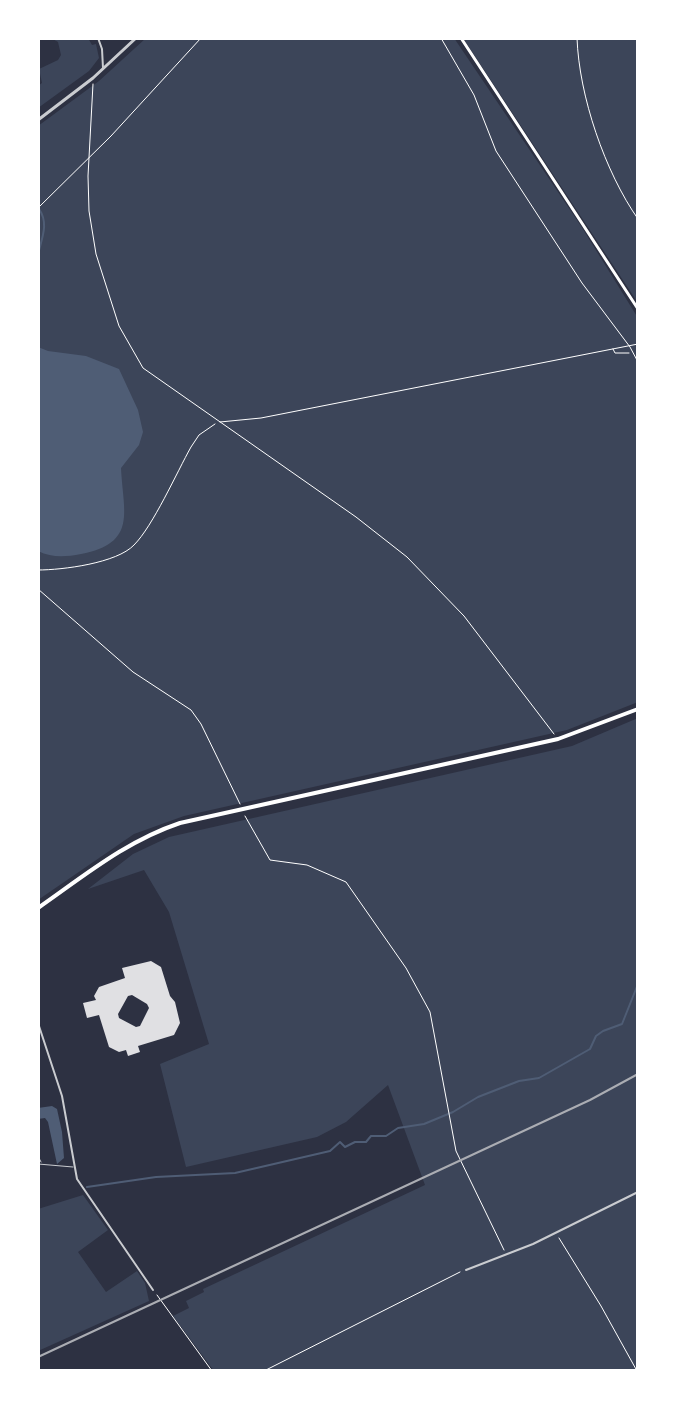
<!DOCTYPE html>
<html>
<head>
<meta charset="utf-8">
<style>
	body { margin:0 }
	#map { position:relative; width:676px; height:1409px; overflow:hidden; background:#2d3142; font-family:Cabin,sans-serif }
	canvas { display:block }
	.frame { position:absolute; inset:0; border:40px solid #fff; pointer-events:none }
</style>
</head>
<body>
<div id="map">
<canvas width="676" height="1409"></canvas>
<div class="frame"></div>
</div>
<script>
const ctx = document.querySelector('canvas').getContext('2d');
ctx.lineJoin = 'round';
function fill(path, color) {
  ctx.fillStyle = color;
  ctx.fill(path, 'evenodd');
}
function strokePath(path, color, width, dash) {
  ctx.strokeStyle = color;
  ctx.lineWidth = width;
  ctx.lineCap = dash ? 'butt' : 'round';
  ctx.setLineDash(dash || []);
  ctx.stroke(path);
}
fill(new Path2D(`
	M51,38H88L92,45L96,44L99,58L89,71L38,108V86L42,83L39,69L58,60L61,55L58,42Z
	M146,38H454L581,226L638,318V702L567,730L184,816L134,834L38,900V126L99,81Z
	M463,38H638V303Z
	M638,718V1371H214L173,1316L189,1308L186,1301L204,1292L203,1289L425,1185L388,1085L346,1122L317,1137L186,1167L160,1064L209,1044L169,912L144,870L88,889L133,854L169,837L572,746Z
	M83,1195L108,1230L78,1252L106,1292L137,1271L145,1283L149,1301L38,1351V1209Z`), '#3c4559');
fill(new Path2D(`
	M38,347L48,351L86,356L119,369L138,410L143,432L139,445L121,468C123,512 138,543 81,554C65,557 52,558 38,551Z
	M52,1106L57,1109L62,1132L64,1158L57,1164L48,1122L45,1118L38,1119V1108Z`), '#4f5d75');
strokePath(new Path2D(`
	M38,254C42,238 49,223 39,209
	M87,1187L156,1177L235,1173L330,1151L340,1142L345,1147L355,1142H366L371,1136H386L398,1128L424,1124L453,1112L478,1097L519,1081L539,1078L590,1049L596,1036L603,1031L622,1024L638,984`), '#4f5d75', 2);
fill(new Path2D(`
	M151,961L161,967L170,996L175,1002L180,1023L174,1035L138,1046L140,1052L128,1056L126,1050L119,1052L109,1047L99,1015L87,1018L83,1003L96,1000L94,996L99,987L125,978L122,968ZM132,995L147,1004L149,1008L140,1026L136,1027L119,1018L118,1014L128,996Z`), '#e0e0e3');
strokePath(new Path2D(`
	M441,38L474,95L496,151L582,283L630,347L638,362
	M577,38C579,96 605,172 638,219
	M93,84L88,176L89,211L96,254L119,326L143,368L356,517L407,557L464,616L554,734
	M38,208L111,136L201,38
	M613,349L615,353H629
	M220,422L261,418L638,344
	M38,570C63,570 117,563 134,545C153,526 177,472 191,447L199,435L215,424
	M38,589L133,672L191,710L201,724L240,804
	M245,816L270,860L307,865L346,882L406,968L430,1012L456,1151L504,1250
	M559,1238L601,1306L637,1371
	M157,1295L212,1371
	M264,1371L460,1272`), '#fff', 1);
strokePath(new Path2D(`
	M38,1156L41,1162
	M38,1164L73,1167`), '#caccd0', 1);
strokePath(new Path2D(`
	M98,38L102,49L103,68
	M38,1023L62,1096L77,1179L153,1290
	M466,1270L533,1244L638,1192`), '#caccd0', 2);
strokePath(new Path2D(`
	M38,120L93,78L136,38`), '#caccd0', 3);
strokePath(new Path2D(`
	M461,38L638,309`), '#fff', 3);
strokePath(new Path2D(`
	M38,908C84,876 126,841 180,823L558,739L638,709`), '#fff', 4);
strokePath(new Path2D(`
	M38,1357L590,1100L638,1074`), '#abadb3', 2);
</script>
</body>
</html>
